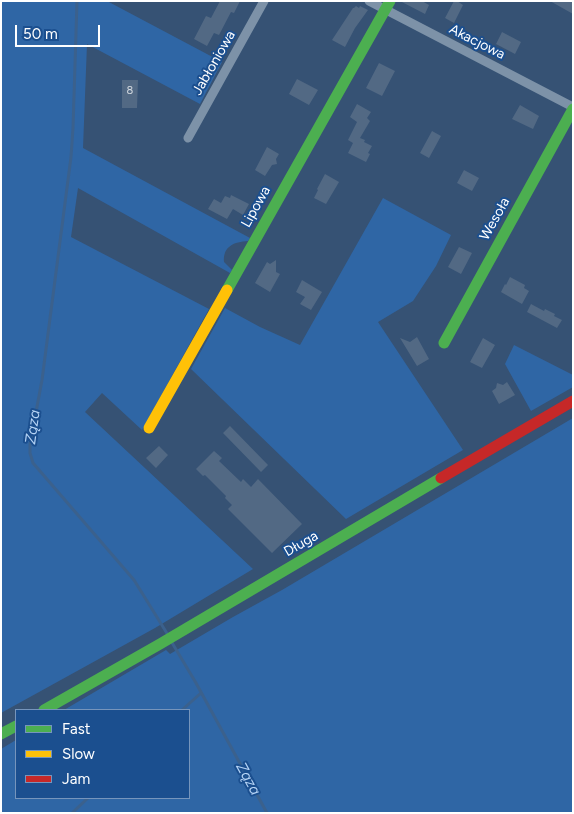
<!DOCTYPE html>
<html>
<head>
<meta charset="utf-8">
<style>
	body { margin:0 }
	#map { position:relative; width:574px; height:814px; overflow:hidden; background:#365274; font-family:Figtree,sans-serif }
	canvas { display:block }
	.frame { position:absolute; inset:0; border:2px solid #fff; pointer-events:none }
	.legend { position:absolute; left:15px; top:709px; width:175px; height:90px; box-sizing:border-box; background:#1b4f8f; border:1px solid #7695bc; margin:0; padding:6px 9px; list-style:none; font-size:15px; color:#fff }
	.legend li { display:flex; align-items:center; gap:10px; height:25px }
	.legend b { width:25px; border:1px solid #7695bc }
	.scale { position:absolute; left:15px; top:25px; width:85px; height:22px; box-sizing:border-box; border:2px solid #fff; border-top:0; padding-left:6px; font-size:15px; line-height:18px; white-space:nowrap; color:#fff; -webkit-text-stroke:4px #1b4f8f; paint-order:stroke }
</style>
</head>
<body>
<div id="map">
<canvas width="574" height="814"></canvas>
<div class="frame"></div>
<ul class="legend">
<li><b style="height:6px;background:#4caf50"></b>Fast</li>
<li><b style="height:6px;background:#ffc107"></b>Slow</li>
<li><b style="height:6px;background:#c62828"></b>Jam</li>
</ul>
<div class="scale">50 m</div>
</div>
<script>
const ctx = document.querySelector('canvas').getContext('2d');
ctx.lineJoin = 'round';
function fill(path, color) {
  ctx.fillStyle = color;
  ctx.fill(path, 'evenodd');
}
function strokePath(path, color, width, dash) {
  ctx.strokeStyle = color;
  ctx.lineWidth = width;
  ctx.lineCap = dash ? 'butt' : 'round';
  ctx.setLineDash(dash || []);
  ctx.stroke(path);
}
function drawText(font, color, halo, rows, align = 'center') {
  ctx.font = font + ' Figtree,sans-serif';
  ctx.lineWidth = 4;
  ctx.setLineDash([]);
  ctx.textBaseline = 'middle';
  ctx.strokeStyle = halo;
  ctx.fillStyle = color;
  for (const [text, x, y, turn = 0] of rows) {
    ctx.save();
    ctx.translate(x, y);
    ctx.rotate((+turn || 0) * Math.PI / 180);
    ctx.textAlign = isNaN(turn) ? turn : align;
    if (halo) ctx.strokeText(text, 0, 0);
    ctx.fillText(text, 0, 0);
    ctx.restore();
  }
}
fill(new Path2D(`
	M1,1H107L222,62L200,104L87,44L83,148L250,238L248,241C234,242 223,246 224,262L232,270L230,273L78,188L71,237L209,309L142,430L102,393L85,412L253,569L155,628L1,713Z
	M383,198L451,235L436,266L413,301L378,322L463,450L346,519L191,369L225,308L260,327L300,345Z
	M514,345L573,375V387L531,411L505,364Z
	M573,418V813H1V749L16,740V798H189V710H64L166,650L170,654L233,617L282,590Z`), '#2f66a5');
strokePath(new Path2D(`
	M77,1L73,128L71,157L42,380L30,444V453L33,463L134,580L168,635
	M171,641L196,683L267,813
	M182,710L201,693
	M72,813L88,798`), '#3b618d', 3);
fill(new Path2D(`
	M220,1H240L234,13L231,12L219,35L214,33L207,46L194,39L206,16L211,18Z
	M400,1H422L429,5L425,14Z
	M454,1H457L463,5L454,23L445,18Z
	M550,1H573V14Z
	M356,6L359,8L360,6L368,10L355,28L345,47L332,40L353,8H354Z
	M502,32L521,42L515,54L496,44Z
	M379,63L395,71L382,96L366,88Z
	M297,79L318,90L309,105L289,94Z
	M122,80H138L137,108H122Z
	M357,104L371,112L367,118L370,121L360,138L365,140L364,142L372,146L368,153L370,154L366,162L348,153L353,143L348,140L357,122L350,117Z
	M520,105L539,116L533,129L512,119Z
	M432,131L441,136L429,158L420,153Z
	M267,147L279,154L276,159L277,164L272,165L265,176L255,170Z
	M464,170L479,178L472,191L457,183Z
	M325,174L339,182L326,204L314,198L318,190L317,189Z
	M231,195L249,204L243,215L233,209L227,219L208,209L214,199L221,203L225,196L230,198Z
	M459,247L472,253L461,274L448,267Z
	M276,260V272L280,274L270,292L255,283L267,262L270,264Z
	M510,277L525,285L524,288L529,291L522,304L501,292L505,284L506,285Z
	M302,280L322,292L311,310L300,304L305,297L296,292Z
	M531,304L544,311L545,309L555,314L554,316L562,320L557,328L527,312Z
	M417,337L429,359L417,366L400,338L410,342Z
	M483,338L495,345L482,368L470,362Z
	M507,382L515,395L499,404L492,391L496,388L497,383L503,385Z
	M230,426L268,465L261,472L223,433Z
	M159,446L168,455L156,468L146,458Z
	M214,451L222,458L219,461L241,482L243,479L251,487L258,479L302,524L272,553L228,509L232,505L225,498L226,496L205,475L203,476L196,469Z`), '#526984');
strokePath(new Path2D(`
	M369,1L573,107
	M188,138L264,1`), '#7d92a8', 9);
strokePath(new Path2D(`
	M227,290L390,1
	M444,343L573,109
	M44,710L160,644L441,478
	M1,734L16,726`), '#4caf50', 11);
strokePath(new Path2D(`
	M149,428L227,290`), '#ffc107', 11);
strokePath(new Path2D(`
	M441,478L573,401`), '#c62828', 11);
drawText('11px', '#d4dae0', null, [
	["8",130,91]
]);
drawText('14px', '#fff', '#1b4f8f', [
	["Akacjowa",477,42,27],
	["Jabłoniowa",214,63,-60],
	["Lipowa",256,207,-61],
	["Wesoła",495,219,-61],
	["Długa",301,544,-30]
]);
drawText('italic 15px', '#b5d3f5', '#1b4f8f', [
	["Ząza",33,427,-82],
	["Ząza",248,779,61]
]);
</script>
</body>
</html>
